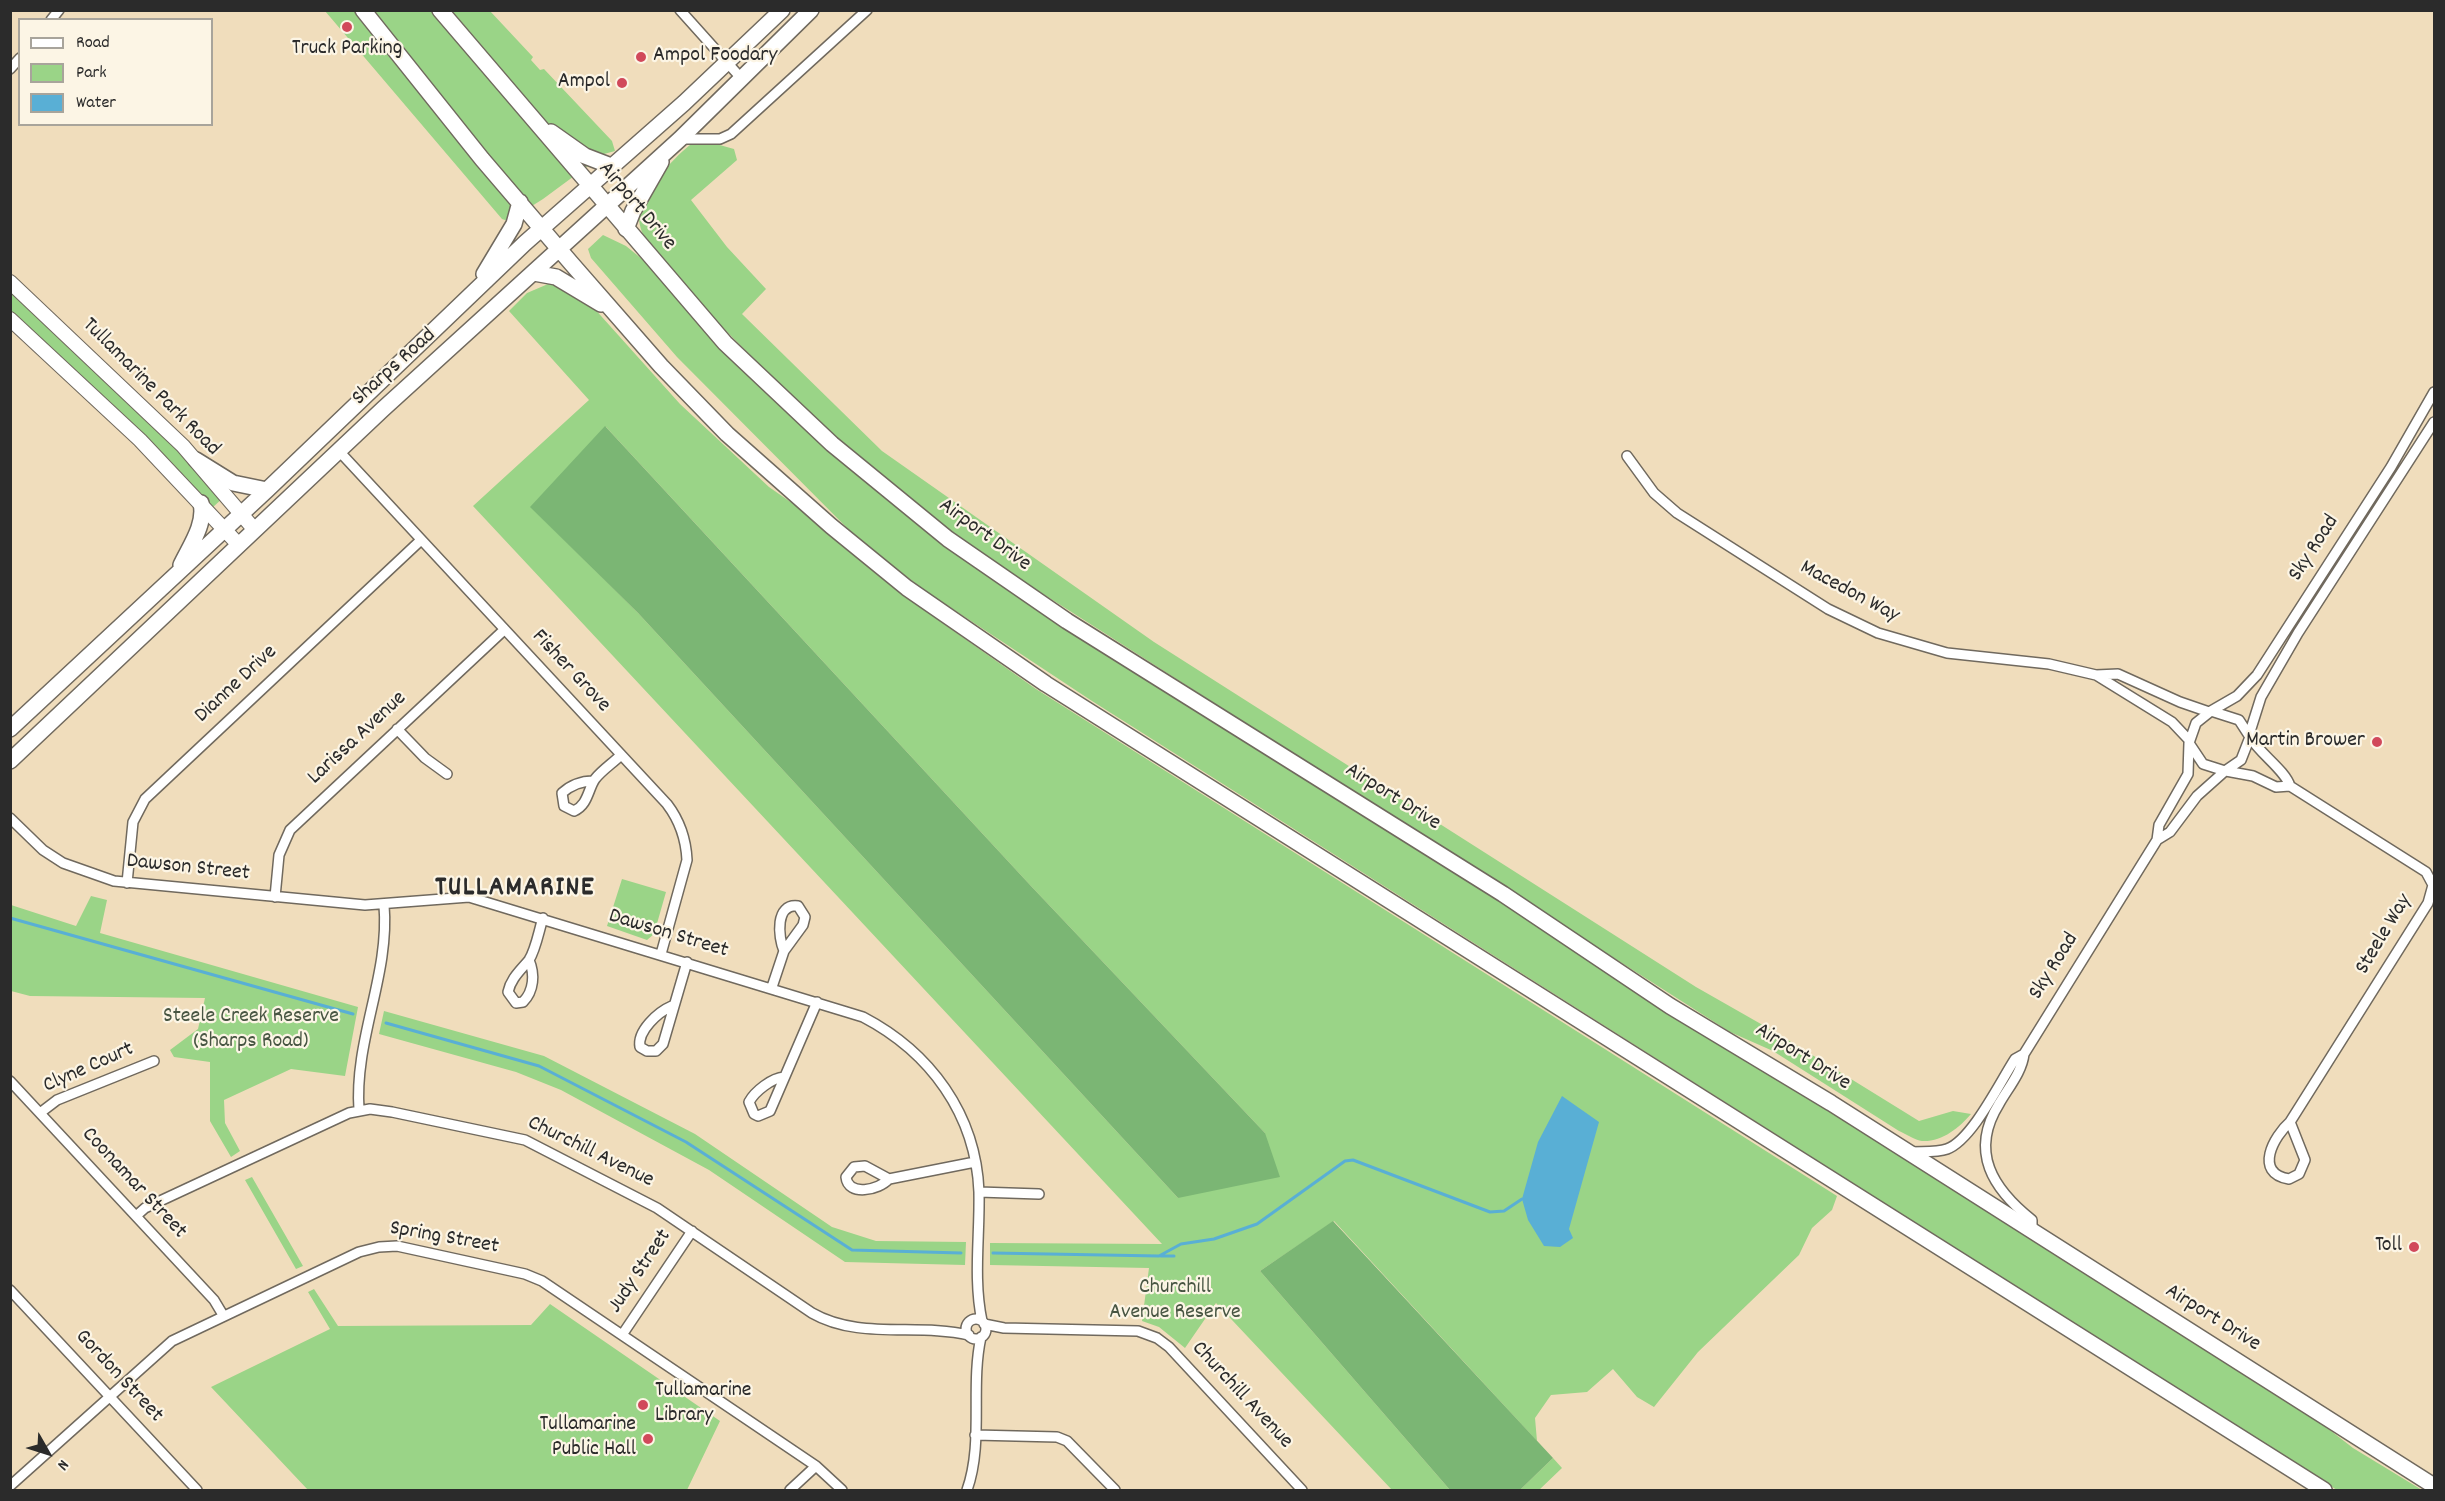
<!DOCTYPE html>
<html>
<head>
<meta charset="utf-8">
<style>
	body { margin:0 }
	#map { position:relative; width:2445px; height:1501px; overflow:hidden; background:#f0ddbc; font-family:Dekko,sans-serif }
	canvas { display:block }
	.frame { position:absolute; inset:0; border:12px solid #2b2b2b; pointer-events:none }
	.legend { position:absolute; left:18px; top:18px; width:195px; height:108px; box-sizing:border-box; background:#fcf5e5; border:2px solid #a8a49b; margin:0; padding:8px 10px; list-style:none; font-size:18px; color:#2b2b2b }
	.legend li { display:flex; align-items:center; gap:12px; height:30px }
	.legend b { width:30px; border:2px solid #a8a49b }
	.north { position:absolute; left:18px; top:1423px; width:60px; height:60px; -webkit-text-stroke:4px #fcf5e5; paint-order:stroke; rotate:129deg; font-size:16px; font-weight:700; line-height:24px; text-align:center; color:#2b2b2b }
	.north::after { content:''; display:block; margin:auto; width:21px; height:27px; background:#2b2b2b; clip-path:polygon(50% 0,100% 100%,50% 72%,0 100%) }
</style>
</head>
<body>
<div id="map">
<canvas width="2445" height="1501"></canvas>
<div class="frame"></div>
<ul class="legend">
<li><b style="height:8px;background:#fff"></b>Road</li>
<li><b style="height:16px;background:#9ad487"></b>Park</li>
<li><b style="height:16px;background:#59afd5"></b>Water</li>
</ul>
<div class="north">N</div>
</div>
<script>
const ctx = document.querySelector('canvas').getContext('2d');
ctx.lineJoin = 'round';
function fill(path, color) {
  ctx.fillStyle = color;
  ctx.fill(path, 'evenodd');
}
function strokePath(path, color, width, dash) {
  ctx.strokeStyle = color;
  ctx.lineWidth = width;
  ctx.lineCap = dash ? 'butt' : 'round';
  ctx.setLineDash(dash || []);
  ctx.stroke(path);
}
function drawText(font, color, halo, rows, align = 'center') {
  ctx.font = font + ' Dekko,sans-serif';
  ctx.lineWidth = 4.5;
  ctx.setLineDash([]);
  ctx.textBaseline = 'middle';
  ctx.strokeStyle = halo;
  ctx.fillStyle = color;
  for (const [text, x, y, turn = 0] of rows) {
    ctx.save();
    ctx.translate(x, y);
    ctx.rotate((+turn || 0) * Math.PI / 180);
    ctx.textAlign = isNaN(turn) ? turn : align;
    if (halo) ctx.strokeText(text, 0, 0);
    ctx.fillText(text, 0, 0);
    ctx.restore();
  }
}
fill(new Path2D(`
	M325,11H490L533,57L531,60L540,70L544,69L612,141L615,151L604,154L543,199L508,221L502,219Z
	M716,144L734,149L737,160L691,200L727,247L766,289L742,314L882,451L1154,642L1696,987L1775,1032L1919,1121L1953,1111L1971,1114C1959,1128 1942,1142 1922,1141C1915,1140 1906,1134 1899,1131L1773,1051L1730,1032L993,562L896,489L812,417L722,327L648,244C643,235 639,227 639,217C640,195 673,158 690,145Z
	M603,235L626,246L642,259L887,498L2304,1410L2353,1448L2422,1490H2337L1092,701L924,590L858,539L677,357L591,258L588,249Z
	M548,284L566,288L593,307L680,404L769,487L802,510L917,605L1036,689L1837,1196L1832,1210L1812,1228L1799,1255L1698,1352L1654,1407L1637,1397L1613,1369L1587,1392L1551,1395L1535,1418L1537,1441L1334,1221L1260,1271L1450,1490H1392L1216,1303L1185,1348L1159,1327L1142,1321L1149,1268L990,1265V1243L1162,1244L473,506L589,400L509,311L527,293ZM606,427L1031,886L1265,1133L1178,1198L638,613L531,507Z
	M10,290L160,430L224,497L212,508L126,419L11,311Z
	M622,879L666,892L654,934L647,940L607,926Z
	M91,896L107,900L100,933L358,1007L345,1076L291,1069L224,1100L225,1123L240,1151L231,1157L210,1121V1062L174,1057L170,1050L198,1029L205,998L30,996L11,991V905L76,926Z
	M384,1011L544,1056L695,1134L832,1227L876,1241L966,1242L965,1265L845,1262L709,1170L561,1090L516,1072L379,1034Z
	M252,1177L303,1266L296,1269L245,1180Z
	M314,1289L338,1326L531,1325L550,1304L720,1421L687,1490H308L211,1387L330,1329L308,1292Z
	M1553,1458L1562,1468L1539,1490H1520Z`), '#9ad487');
fill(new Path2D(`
	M605,426L1031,886L1265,1133L1280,1177L1178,1198L638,613L530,507Z
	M1333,1221L1553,1458L1520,1490H1450L1260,1271Z`), '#7bb674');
fill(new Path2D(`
	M1562,1096L1599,1122L1569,1229L1573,1238L1560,1247L1544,1246L1528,1220L1522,1199L1538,1142Z`), '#59afd5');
strokePath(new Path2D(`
	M10,918L353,1014
	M386,1023L539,1066L686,1142L852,1250L961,1253
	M993,1253L1159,1256L1181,1244L1214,1239L1257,1224L1345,1161L1353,1160L1490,1212L1504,1211L1522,1199
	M1161,1256H1174`), '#59afd5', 3);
const street = new Path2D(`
	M680,10L741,78
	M51,20L59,10
	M10,69L20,58
	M680,139H720L731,134L867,10
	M338,450L667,804C680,821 686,839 687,860L661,954
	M1627,456L1654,493L1677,513L1828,609L1878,633L1947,653L2049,664L2096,675L2118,674L2180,702L2209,712
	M2096,675L2172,722L2189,740
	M2211,711L2237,696L2257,675L2391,467L2434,392
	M2211,711L2239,720L2250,737L2241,760L2225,771L2203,764L2189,743L2196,723Z
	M397,729L425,758L447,774
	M2249,735L2261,697L2298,633L2434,422
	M2250,737C2260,754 2285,770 2290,786
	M2226,771L2253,776L2276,787L2290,786L2426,872L2433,885L2428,903L2290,1122C2274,1136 2253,1173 2289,1179L2299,1174L2305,1160L2290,1122
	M593,781C582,781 571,785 562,793L564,806L574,811C588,805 588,789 595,779C602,770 613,763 621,755
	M10,818L43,850L63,863L114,881L365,905L469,897L863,1017C930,1052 976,1114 979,1192C980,1235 973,1279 982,1321
	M2157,840L2170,832L2197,796L2225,771
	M127,883L133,822L145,799L421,540
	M275,897L279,855L290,830L504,630
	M529,960C535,974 534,991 523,1002L516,1003L508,992C511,978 521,970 529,960C536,949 539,930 543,918
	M772,987L784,951L803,925L805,917L798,906C775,903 778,937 784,951
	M672,1006C658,1012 637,1031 640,1047L647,1051H656L663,1044L687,962
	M784,1077C772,1078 755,1091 749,1102L754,1114L758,1116L770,1111L817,1002
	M10,1081L214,1300L223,1315
	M359,1110C354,1039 390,975 384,905
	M40,1113L57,1100L154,1061
	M1909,1152C1921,1151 1936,1153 1947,1149C1972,1140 2000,1082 2015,1059L2024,1054
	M889,1179L865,1166L854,1167L846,1177C848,1197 879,1190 889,1179L975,1162
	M979,1192L1039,1194
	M136,1216L145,1208L349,1113L370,1109L392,1112L525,1140L657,1208L812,1313C859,1340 917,1323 969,1335
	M2032,1231V1220C1993,1189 1969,1152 1999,1104C2008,1088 2022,1072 2024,1054L2157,840L2159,825L2188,774L2189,743
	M10,1290L197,1490
	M966 1329a10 10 0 1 1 20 0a10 10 0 1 1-20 0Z
	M984,1324L1004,1328L1138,1331L1157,1338L1169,1347L1302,1490
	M622,1335L692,1231
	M975,1435L1057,1437L1067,1441L1115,1490
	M10,1486L172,1341L359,1252L379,1247L397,1246L525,1274L542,1281L816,1466L842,1490
	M790,1490L816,1466
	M967,1490C984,1442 970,1387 981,1337`);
const secondary = new Path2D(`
	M10,282L183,446L254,529
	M10,319L140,440L238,544`);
const primary = new Path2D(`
	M363,10L482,159L571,263L661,366L727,434L831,526L907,588L1046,684L2324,1490
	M440,10L725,343L832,444L948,539L1067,621L1503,894L1670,1006L1831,1103L2434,1486
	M551,132L585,156L611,166
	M626,229L633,211L661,162
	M534,273L556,277L601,304
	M484,274L514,224L520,202
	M196,460L233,483L267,490
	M181,565C190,546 206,524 201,503
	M10,729L267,490L525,243L684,103L782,10
	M10,761L383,409L680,139L811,10`);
strokePath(street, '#70695e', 12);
strokePath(secondary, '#70695e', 16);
strokePath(primary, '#70695e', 18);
strokePath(street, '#fff', 9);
strokePath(secondary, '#fff', 14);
strokePath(primary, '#fff', 15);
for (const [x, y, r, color] of [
	[347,27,6,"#d1495b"],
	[641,57,6,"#d1495b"],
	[622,83,6,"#d1495b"],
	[2377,742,6,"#d1495b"],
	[2414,1247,6,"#d1495b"],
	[643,1405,6,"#d1495b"],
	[648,1439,6,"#d1495b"]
]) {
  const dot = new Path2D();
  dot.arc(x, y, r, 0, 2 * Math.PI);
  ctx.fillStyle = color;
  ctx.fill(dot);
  strokePath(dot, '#fcf5e5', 2);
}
drawText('22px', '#2b2b2b', '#fcf5e5', [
	["Truck Parking",347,50,"center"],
	["Ampol Foodary",653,57,"left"],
	["Ampol",610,83],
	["Martin Brower",2365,742],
	["Toll",2402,1247],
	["Tullamarine",655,1392,"left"],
	["Library",655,1417,"left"],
	["Tullamarine",636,1426],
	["Public Hall",636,1451]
], 'right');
drawText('22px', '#2b2b2b', '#fcf5e5', [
	["Airport Drive",636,207,50],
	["Sharps Road",395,368,-42],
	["Tullamarine Park Road",150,388,45],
	["Airport Drive",984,536,36],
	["Sky Road",2315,549,-57],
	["Macedon Way",1849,593,28],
	["Fisher Grove",570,672,47],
	["Dianne Drive",237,685,-43],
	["Larissa Avenue",358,739,-43],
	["Airport Drive",1392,798,32],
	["Dawson Street",188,869,6],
	["Dawson Street",668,935,17],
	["Steele Way",2385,935,-59],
	["Sky Road",2055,967,-58],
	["Airport Drive",1802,1058,32],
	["Clyne Court",89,1069,-24],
	["Churchill Avenue",590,1153,26],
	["Coonamar Street",133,1184,47],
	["Spring Street",444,1239,10],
	["Judy Street",641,1272,-56],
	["Airport Drive",2212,1319,32],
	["Gordon Street",118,1377,47],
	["Churchill Avenue",1241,1396,47]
]);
drawText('22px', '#475542', '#fcf5e5', [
	["Steele Creek Reserve",251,1018],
	["(Sharps Road)",251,1043],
	["Churchill",1175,1289],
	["Avenue Reserve",1175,1314]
]);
ctx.letterSpacing = '1.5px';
drawText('bold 28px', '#2b2b2b', '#fcf5e5', [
	["TULLAMARINE",515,890]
]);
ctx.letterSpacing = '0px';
</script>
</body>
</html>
